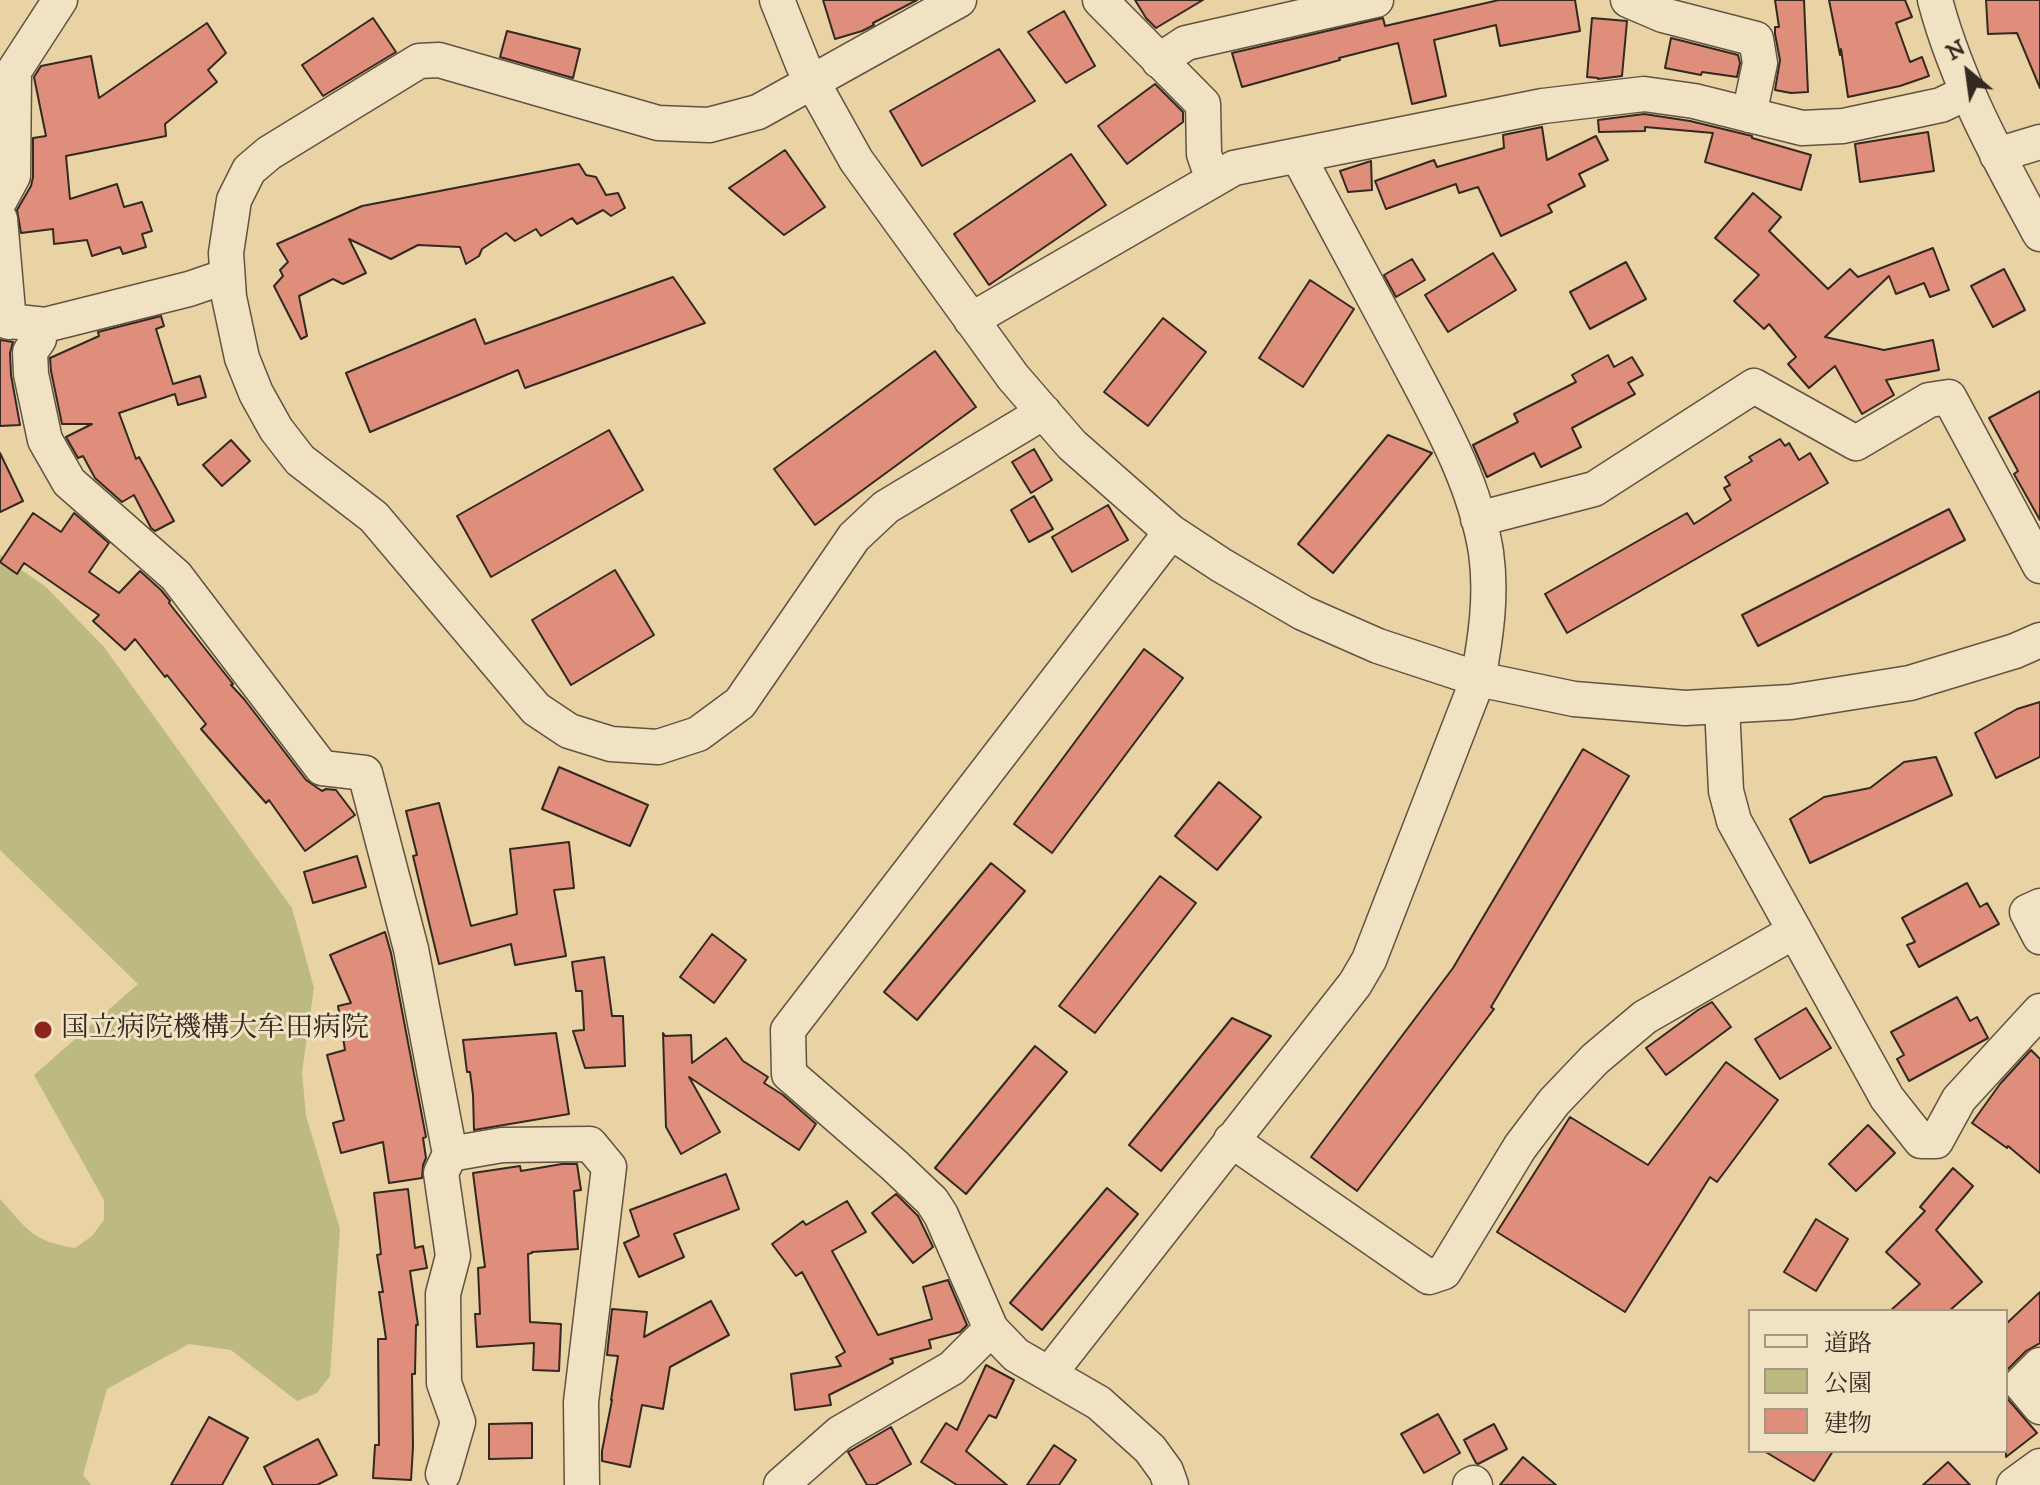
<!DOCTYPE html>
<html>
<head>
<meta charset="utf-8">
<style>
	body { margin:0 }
	#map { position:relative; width:2040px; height:1485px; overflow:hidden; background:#e9d2a3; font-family:"IM FELL DW Pica","Noto Serif JP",serif }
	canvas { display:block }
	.legend { position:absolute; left:1748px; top:1309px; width:260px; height:144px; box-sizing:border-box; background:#f1e2c3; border:2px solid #a59882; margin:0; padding:10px 14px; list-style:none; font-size:24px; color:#332921 }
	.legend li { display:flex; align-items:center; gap:16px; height:40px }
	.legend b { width:40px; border:2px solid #a59882 }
	.north { position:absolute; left:1928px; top:32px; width:80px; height:80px; -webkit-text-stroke:6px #f1e2c3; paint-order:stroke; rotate:331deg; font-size:22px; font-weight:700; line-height:32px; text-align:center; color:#332921 }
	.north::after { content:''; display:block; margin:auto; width:28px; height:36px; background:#332921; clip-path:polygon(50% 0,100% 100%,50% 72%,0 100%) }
</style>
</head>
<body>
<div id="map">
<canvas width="2040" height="1485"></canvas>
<ul class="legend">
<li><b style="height:10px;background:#f1e2c3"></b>道路</li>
<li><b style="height:22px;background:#bcba81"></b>公園</li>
<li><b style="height:22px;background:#df8e7b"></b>建物</li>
</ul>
<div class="north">N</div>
</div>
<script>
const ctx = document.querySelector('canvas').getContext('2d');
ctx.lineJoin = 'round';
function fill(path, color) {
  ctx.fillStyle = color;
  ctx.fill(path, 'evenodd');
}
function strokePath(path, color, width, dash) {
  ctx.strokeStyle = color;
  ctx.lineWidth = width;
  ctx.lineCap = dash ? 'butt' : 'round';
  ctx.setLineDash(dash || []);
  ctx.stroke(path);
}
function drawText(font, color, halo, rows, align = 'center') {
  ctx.font = font + ' "IM FELL DW Pica","Noto Serif JP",serif';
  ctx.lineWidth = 6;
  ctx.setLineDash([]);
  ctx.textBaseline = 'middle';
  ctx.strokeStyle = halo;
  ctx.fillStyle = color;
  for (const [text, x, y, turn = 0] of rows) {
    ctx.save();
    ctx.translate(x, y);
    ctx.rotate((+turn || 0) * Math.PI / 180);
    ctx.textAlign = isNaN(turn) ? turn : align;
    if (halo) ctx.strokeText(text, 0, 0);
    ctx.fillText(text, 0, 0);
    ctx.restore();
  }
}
fill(new Path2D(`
	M0,555L46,587L104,647L292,908L314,988L302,1072L306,1116L340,1229L330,1376L317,1393L297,1401L231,1350L189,1344L107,1389L83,1475L91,1485H0V1199C28,1230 32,1241 75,1248L92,1236L104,1220V1200L34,1075L138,984L0,850Z`), '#bcba81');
const building = new Path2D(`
	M823,0H917L873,23L874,25L862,31L835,39Z
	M1135,0H1203L1156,28L1146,18Z
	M1499,0H1575L1580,31L1500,46L1496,25L1434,40L1446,96L1412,104L1398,43L1339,58L1340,60L1242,87L1232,53L1383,18L1385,26Z
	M1775,0H1804L1808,92L1791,93L1775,90L1780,60L1775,34V27H1779Z
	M1829,0H1905L1912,17L1896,23L1910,62L1922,57L1929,76L1900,86L1848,97L1841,49L1840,55Z
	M1986,0H2040V88L2017,33L1988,34Z
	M1064,11L1095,66L1066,83L1028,32Z
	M373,18L396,52L323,96L302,65Z
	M1592,18L1627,21L1622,76L1598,79V78L1587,77Z
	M207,23L226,53L208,70L217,82L165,124L166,136L66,156L70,199L117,184L124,207L142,202L152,231L142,234L146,247L123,254L120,247L92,256L87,240L54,244L53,229L21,233L17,210L31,186L33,177V138L46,136L34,77L41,66L91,56L99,98Z
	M507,31L580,49L573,78L500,57Z
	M1671,38L1738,55L1740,63L1737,77L1702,72L1701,75L1665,68Z
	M999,49L1035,101L922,166L890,111Z
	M1155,84L1183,112V122L1127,164L1098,126Z
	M1644,114L1690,121L1752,136V138L1811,155L1801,190L1705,162L1713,133L1645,127V131L1599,132L1598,120Z
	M1542,127L1547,160L1596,136L1608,160L1579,174L1585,186L1548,205L1552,212L1501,236L1478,187L1459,193L1456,184L1386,209L1375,181L1434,160L1437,167L1504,148L1503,135Z
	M1928,132L1934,171L1860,182L1855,144Z
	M785,150L825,207L784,235L729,188Z
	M1071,154L1106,205L989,285L954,234Z
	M1371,161L1372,190L1348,192L1340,171Z
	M579,164L586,175L596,177L606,195L618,193L625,208L611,216L603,210L577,224L572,218L541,236L536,229L515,241L506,233L482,249L479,256L466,264L460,247L418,245L391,259L349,239L366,273L343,284L333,279L299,296L307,336L301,339L274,286L283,276L280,270L288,262L277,244L362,206Z
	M1753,193L1781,217L1769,231L1828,289L1850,269L1858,277L1933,248L1949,290L1930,297L1924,283L1896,294L1889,276L1825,337L1884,350L1933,340L1939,370L1886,380L1894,395L1862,414L1835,366L1809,388L1788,364L1796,357L1769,324L1764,329L1734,301L1759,275L1715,238Z
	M1493,253L1516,290L1448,332L1425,295Z
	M1412,259L1425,280L1396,297L1384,275Z
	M1626,262L1646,299L1590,329L1570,292Z
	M2004,269L2025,310L1993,327L1971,286Z
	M673,277L705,323L525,388L518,370L370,432L346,373L475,319L485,344Z
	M1310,280L1354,309L1303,387L1259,358Z
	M161,316L164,326L156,329L173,384L200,376L206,397L178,405L175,394L119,413L136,459L139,457L174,521L155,531L151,528L134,495L122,502L95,478L83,456L78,458L66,437L92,424H62L51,371L50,358L99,336L98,332Z
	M1163,318L1206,352L1148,426L1104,392Z
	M0,340L13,342L10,353L11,375L20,425L0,426Z
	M935,351L976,407L815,525L774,469Z
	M1608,355L1614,367L1632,357L1643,375L1628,383L1635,394L1572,428L1581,447L1541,467L1534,453L1487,477L1473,445L1518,422L1514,414L1576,382L1572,375Z
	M2040,391V520L2014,474L2018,471L1989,418Z
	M609,430L643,490L491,577L457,516Z
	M1388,435L1432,453L1333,573L1298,544Z
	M1780,439L1785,446L1789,443L1799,460L1810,453L1828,483L1567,633L1545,594L1687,513L1694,524L1731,500L1724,488L1730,485L1725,477L1752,461L1749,457Z
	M231,440L250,461L222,486L203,465Z
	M1034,449L1052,480L1031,493L1012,462Z
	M0,453L23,501L0,512Z
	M1034,496L1053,529L1029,542L1011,510Z
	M1108,505L1128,540L1072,572L1052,537Z
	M1949,509L1965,540L1758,646L1742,615Z
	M33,513L61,532L74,513L109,543L89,572L119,593L140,571L161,590L170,601L169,603L233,684L231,685L244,699L306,780L322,791L326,789L336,790L355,815L305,851L269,800L266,803L201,729L206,724L167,675L165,677L135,639L125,650L93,621L99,615L24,563L17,574L0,562Z
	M615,570L654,635L571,685L532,620Z
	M1144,649L1183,678L1052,853L1014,824Z
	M2040,702V757L1996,778L1975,733L2017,709Z
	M1583,749L1629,776L1491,1007L1494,1009L1357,1191L1311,1157L1453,968Z
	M1936,757L1952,795L1810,863L1790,819L1824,797L1870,788L1904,762Z
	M559,767L648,805L630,846L542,809Z
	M1219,782L1261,817L1217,870L1175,836Z
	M439,803L471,926L517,914L510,849L569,842L574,888L554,890L566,956L515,965L511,944L439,964L413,856L417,855L406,811Z
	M357,856L366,887L313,903L304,872Z
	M991,863L1025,891L917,1020L884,992Z
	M1160,876L1196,903L1095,1033L1059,1006Z
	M1967,883L1980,907L1987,903L1999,924L1919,967L1907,945L1915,942L1902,918Z
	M385,932L391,953L426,1137L423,1138L426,1158L423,1165L422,1178L389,1183L383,1142L341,1153L333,1123L344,1120L327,1055L345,1050L338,1006L351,1003L330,955Z
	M712,934L746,960L714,1003L680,977Z
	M604,957L612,1016H623L625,1066L585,1068L573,1031L584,1030L582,991H576L572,962Z
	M1957,997L1970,1021L1977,1017L1988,1038L1909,1081L1897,1059L1904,1055L1891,1032Z
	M1712,1002L1731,1027L1666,1075L1646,1048L1698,1010Z
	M1806,1008L1831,1048L1780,1079L1755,1039Z
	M1232,1018L1271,1036L1161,1171L1129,1145Z
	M556,1033L569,1114L474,1130L473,1095L470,1072H467L463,1040Z
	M663,1033L665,1036L691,1035L692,1063L726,1038L743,1061L768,1077L764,1083L783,1095L816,1124L799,1150L689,1077L720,1132L681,1154L666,1127Z
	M1035,1046L1067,1072L966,1194L935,1168Z
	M2031,1050L2040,1059V1173L2008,1146L2007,1148L1972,1123L2000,1084Z
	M1726,1062L1778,1100L1717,1182L1710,1177L1625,1312L1497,1232L1570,1117L1648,1165Z
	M1868,1125L1895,1153L1856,1191L1829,1164Z
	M562,1164H577L581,1190L574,1191L578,1249L532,1252V1253L528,1254L530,1322L561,1324L559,1371L533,1370L534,1343L477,1347L475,1314H480L478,1268L485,1267L473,1173L520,1166L521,1171Z
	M1953,1168L1973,1186L1936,1230L1982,1282L1949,1311H1890L1920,1284L1886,1252L1925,1211L1920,1207Z
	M726,1174L739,1209L674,1234L684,1257L639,1277L624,1243L639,1236L630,1210Z
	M1107,1188L1138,1214L1042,1330L1010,1303Z
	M408,1189L415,1248L423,1246L427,1268L410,1271L418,1325H416L415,1374H412L413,1447L411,1480L373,1478L375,1445H379L378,1339H386L379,1292H383L377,1255L381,1254L374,1193Z
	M896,1194L918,1216L933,1247L913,1263L872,1213Z
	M847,1201L866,1232L832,1251L878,1335L932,1319L923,1287L948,1280L967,1325L960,1332L929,1340L931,1348L890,1359H892L893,1363L829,1395L831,1405L795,1410L791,1374L841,1366L836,1357L845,1352L802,1272L796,1276L772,1244L803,1221L806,1225Z
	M1816,1219L1848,1239L1816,1291L1784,1272Z
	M2040,1292V1343L2026,1351L2006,1371V1324Z
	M711,1301L729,1335L670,1367L663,1409L642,1405L630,1467L602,1461V1451L612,1400H611L618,1356L607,1355L612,1309L647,1312L644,1337Z
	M986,1365L1014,1380L996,1418L989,1415L966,1451L1007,1485H957L921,1462L946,1423L957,1430Z
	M2006,1397L2037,1433L2006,1457Z
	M1438,1414L1460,1453L1424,1473L1401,1434Z
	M209,1417L248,1438L222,1485H171Z
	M532,1423V1458L489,1459V1424Z
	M1494,1424L1507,1449L1478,1464L1476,1463L1464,1440Z
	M891,1427L911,1464L875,1485H867L848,1452Z
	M318,1439L337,1475L317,1485H273L264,1467Z
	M1054,1445L1076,1460L1059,1485H1027Z
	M1764,1451H1833L1814,1481Z
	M1523,1457L1556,1485H1500Z
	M1948,1462L1970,1485H1923Z`);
fill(building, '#df8e7b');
strokePath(building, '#332921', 2);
const minor = new Path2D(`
	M777,0L803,65L856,160L1013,377L1072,445L1171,532L1221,565L1303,613L1378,646L1478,679L1574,699L1685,708L1791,702L1910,683L2015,651L2040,640
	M959,0L758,112L709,125L658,123L439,60L419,61L269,153L249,170L234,200L226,253L229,297L242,358L256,393L276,429L300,460L374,517L536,709L569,731L611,744L658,747L698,734L740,703L854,537L886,507L1044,412
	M1100,0L1203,104L1204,154L1213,180
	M1628,0L1663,15L1756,39L1760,63L1749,115
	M1935,0C1957,83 1999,159 2040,234
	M1159,61L1186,43L1376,0
	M1997,155L2040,142
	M0,200L13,176L14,71L60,0
	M0,219L9,322
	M0,320L45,325L189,289L227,276
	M971,320L1234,168L1543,106L1644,94L1694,101L1802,128L1843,126L1941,105L1968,92
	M39,339L30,352L31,374L45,440L69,482L176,576L322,768L365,773L411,949L450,1154L502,1145L590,1144L609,1167L581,1402L582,1485
	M1478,519L1594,489L1754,386L1856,443L1929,400L1949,397L2040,566
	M1722,706L1726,791L1734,821L1887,1098L1921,1141H1936L1959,1099L2040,1011
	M2040,906L2027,912L2040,937
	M1231,1140L1429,1277L1444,1272L1520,1147L1554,1102L1595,1059L1645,1017L1795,931
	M991,1329L1016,1355L1099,1403L1150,1449L1166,1471L1171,1485
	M2040,1365L2021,1384L2040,1407
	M1049,1374L1355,984L1369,960L1478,679C1486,637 1492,595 1486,552C1474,479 1436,415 1402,350C1367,285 1333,221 1298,156
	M443,1474L458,1422L444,1383L443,1294L453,1256L441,1173L450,1154
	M781,1485L840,1433L952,1368L991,1329L941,1215L932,1201L894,1165L789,1074L788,1030L1171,532
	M1470,1485L1474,1483L1475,1485
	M2014,1485L2040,1466`);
strokePath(minor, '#605342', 37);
strokePath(minor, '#f1e2c3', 34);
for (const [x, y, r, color] of [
	[43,1030,10,"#8f2418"]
]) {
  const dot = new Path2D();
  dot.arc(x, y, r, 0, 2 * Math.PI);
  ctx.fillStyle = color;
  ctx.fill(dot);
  strokePath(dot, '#f1e2c3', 3);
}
drawText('28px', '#332921', '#f1e2c3', [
	["国立病院機構大牟田病院",61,1030]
], 'left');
</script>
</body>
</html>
